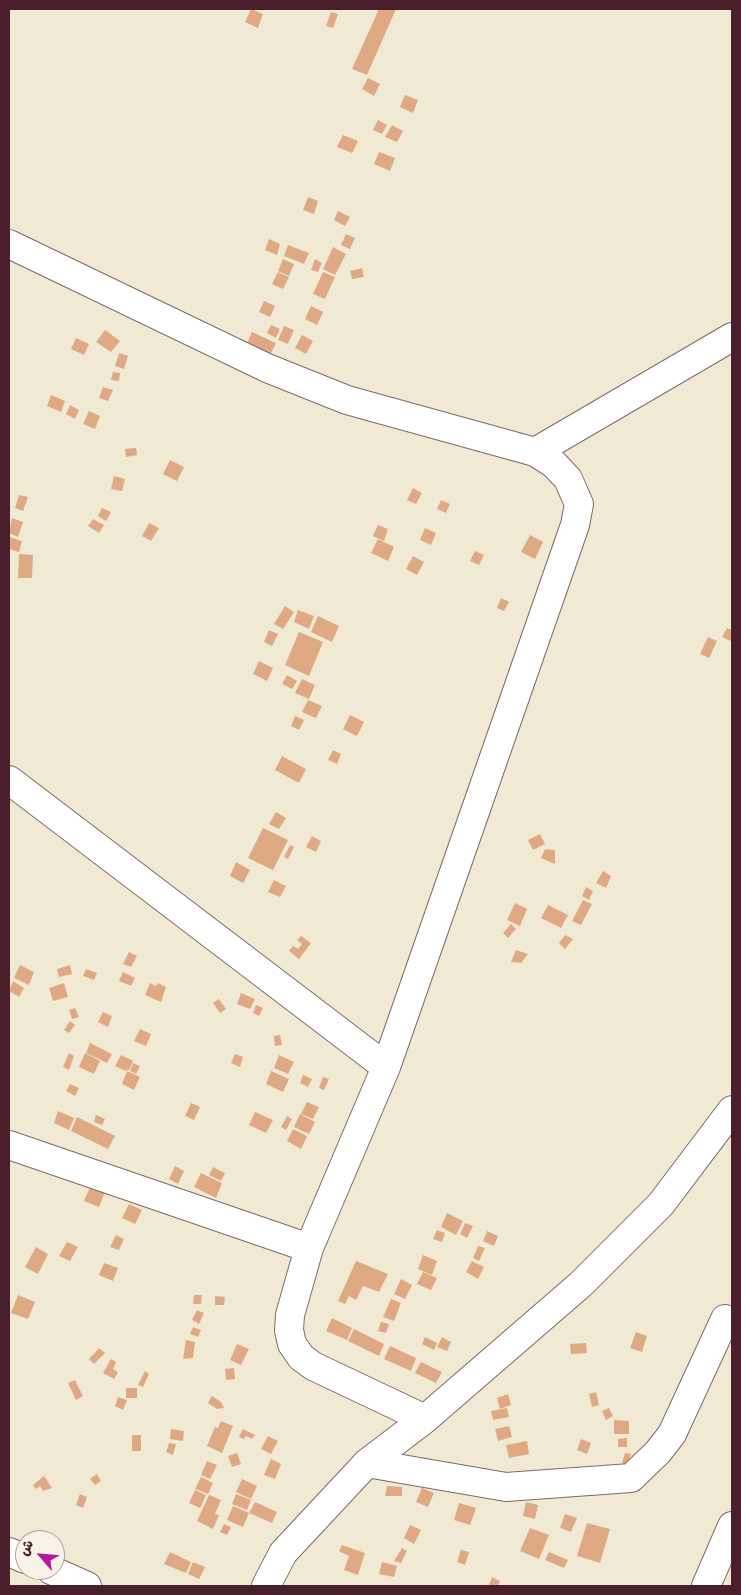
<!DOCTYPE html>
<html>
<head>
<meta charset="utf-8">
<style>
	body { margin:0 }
	#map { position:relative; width:741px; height:1595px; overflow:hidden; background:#f0ead4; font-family:"Indie Flower","Playpen Sans Arabic",sans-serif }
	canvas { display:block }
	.frame { position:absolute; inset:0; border:10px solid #4a1f2b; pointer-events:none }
	.north { position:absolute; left:15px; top:1530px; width:50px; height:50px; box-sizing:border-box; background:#f7f3e8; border:1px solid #b29e9c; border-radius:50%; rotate:297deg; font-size:14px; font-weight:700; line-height:20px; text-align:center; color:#4a1f2b }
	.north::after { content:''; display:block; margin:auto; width:18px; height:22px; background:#b5179e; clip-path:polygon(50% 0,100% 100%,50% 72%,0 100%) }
</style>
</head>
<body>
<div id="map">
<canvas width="741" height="1595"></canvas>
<div class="frame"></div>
<div class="north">ش</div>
</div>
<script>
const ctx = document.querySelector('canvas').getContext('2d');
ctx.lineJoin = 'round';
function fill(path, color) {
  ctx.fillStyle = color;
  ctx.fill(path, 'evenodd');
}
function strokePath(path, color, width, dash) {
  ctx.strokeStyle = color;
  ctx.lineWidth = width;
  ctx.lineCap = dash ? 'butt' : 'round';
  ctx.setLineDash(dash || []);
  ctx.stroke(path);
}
fill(new Path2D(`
	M251,9L263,14L258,28L245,22Z
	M379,9H396L367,75L352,69Z
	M331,12L338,14L333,28L326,26Z
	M368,78L380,84L374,96L362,89Z
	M405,95L418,100L413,113L400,107Z
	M378,120L387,125L382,134L373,130Z
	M392,125L403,131L397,142L385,137Z
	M343,135L358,141L352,153L337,147Z
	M379,152L395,158L390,171L374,164Z
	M308,197L318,201L314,214L303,210Z
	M338,211L350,217L345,226L334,220Z
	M346,234L355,238L350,249L341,245Z
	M269,239L280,244L277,255L265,250Z
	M288,245L309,253L304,264L284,256Z
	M333,247L346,254L335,275L323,269Z
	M283,259L294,264L289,276L278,271Z
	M315,259L322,263L318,272L311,270Z
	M362,268L364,277L352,279L350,271Z
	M278,272L289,277L283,289L272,284Z
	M323,272L335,277L325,299L313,294Z
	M264,301L275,306L270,317L259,312Z
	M311,306L323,312L317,325L305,319Z
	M271,325L280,329L276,338L267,333Z
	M284,326L294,330L288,344L278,340Z
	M105,330L120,341L111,352L96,342Z
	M252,332L276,343L269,357L246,346Z
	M302,335L313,341L306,354L295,348Z
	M76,338L89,344L84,355L71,349Z
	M119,353L128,356L124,369L115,366Z
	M113,372L120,373L119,381L111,380Z
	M103,387L113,390L108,401L99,398Z
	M51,395L65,401L61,412L47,406Z
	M70,405L79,410L75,419L66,414Z
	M89,411L100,416L95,429L83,424Z
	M136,448L137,455L126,457L125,449Z
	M170,460L184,467L177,481L163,474Z
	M114,476L125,479L122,491L111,489Z
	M413,488L422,493L416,504L407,500Z
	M19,495L28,497L23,511L15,508Z
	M441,500L450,504L446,513L437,509Z
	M102,508L111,512L106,521L98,516Z
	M12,518L23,522L18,537L9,533Z
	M93,519L104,525L99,533L88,526Z
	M149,523L159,528L151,541L142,536Z
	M378,525L388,529L384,541L373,536Z
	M425,528L436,533L431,545L420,540Z
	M530,535L543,542L535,559L521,552Z
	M9,537L22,541L19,552L9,549Z
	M378,539L394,547L388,561L371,553Z
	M475,551L484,555L479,565L470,561Z
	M19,554L33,555L32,578H18Z
	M413,556L424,562L417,575L406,569Z
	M501,598L509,602L504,611L497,608Z
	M285,606L294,612L283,629L274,624Z
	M298,610L314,616L309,629L294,622Z
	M318,616L339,626L332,642L311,632Z
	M727,628L732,630L731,641L722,637Z
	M269,630L278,634L272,646L264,642Z
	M299,632L323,642L309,676L285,665Z
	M708,637L717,641L709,658L700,654Z
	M259,661L273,668L267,681L253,674Z
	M287,675L297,681L292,689L282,684Z
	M302,679L315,685L309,699L295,693Z
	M308,700L322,706L316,718L302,712Z
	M350,715L364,722L357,736L343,729Z
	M295,716L304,720L299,730L291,726Z
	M333,750L341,754L337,764L328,760Z
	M282,756L306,769L299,783L275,770Z
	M276,812L286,818L279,829L269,824Z
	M263,828L288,840L273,870L248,858Z
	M540,834L545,844L533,850L528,840Z
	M312,836L321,841L316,852L306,847Z
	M290,845L294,847L288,859L284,857Z
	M545,849L555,850V864L541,858Z
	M236,862L250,870L243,883L230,876Z
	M603,871L611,876L606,888L596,883Z
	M274,880L286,886L280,897L268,892Z
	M586,887L593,891L589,900L582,896Z
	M583,900L592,904L581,925L572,921Z
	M515,903L527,909L520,926L507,920Z
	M548,905L568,915L561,928L541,918Z
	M511,924L516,929L508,938L503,933Z
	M565,935L573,939L565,949L559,943Z
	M301,936L311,943L299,959L289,951L293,946L298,949L302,944L297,940Z
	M516,950L528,954L521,963L511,962Z
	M129,952L137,956L131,967L123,964Z
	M20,965L34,972L29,985L14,978Z
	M70,965L72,974L59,977L57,969Z
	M86,969L97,973L94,980L83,976Z
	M123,972L135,978L131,986L119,981Z
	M13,981L24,988L19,997L9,991Z
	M64,983L68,997L53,1001L49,988Z
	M150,983L156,986L158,983L166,987L161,1002L145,995Z
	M241,993L255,999L250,1009L237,1004Z
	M219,999L226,1009L220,1013L213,1003Z
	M256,1005L263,1008L259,1016L253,1013Z
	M75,1008L79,1017L72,1019L69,1010Z
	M103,1012L112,1016L108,1027L98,1022Z
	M70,1021L75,1025L69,1033L64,1030Z
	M140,1029L151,1034L146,1046L134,1041Z
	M280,1035L282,1045L275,1046L274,1036Z
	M90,1043L112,1054L107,1063L86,1053Z
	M69,1053L74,1056L69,1070L63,1067Z
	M85,1053L100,1061L94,1074L79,1067Z
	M235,1054L243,1057L240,1067L231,1063Z
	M121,1055L133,1061L129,1070H127L126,1071L115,1066Z
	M279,1055L294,1062L288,1074L274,1068Z
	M133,1063L140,1066L136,1074L130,1071Z
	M127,1071L140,1077L134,1090L122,1084Z
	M271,1071L289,1079L283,1092L266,1084Z
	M303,1075L312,1079L308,1087L300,1083Z
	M323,1077L329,1079L324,1090L319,1088Z
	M70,1084L79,1088L75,1096L66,1091Z
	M307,1102L319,1107L313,1119L301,1114Z
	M191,1103L200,1107L194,1120L185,1116Z
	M58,1111L74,1118L69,1130L54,1123Z
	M255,1112L273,1120L266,1133L249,1125Z
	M300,1114L315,1122L309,1134L294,1127Z
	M96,1115L105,1119L102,1125L94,1122Z
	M287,1116L292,1119L286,1130L281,1127Z
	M77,1117L115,1136L108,1149L71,1131Z
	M293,1129L307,1136L301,1149L287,1141Z
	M175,1166L184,1171L178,1184L169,1179Z
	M213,1167L225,1173L221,1181L209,1175Z
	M201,1173L222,1183L216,1198L194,1187Z
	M92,1182L106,1189L99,1207L84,1201Z
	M129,1204L142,1210L135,1224L122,1218Z
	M447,1213L463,1221L456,1235L441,1227Z
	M465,1223L473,1226L467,1238L460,1234Z
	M437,1230L445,1233L442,1242L433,1239Z
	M487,1231L498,1236L494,1246L483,1241Z
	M116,1235L124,1239L119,1250L110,1247Z
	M67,1242L78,1247L70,1261L59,1256Z
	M478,1246L485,1248L479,1261L473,1258Z
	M36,1247L48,1254L38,1274L25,1267Z
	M423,1255L437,1261L432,1275L418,1269Z
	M356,1261L388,1274L379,1292L363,1286L356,1300L349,1296L345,1304L338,1301Z
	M472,1261L484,1267L478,1279L466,1272Z
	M104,1263L118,1268L113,1281L99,1275Z
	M423,1272L437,1278L431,1290L417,1284Z
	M401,1279L412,1285L405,1299L394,1294Z
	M18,1295L35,1302L28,1319L11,1313Z
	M194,1295H202L201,1304H193Z
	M215,1296L225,1297L224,1305H215Z
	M391,1299L401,1303L394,1321L383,1317Z
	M197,1310L204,1313L199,1324L192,1320Z
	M332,1318L352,1328L347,1340L326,1331Z
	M381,1322L389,1324L386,1333L378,1331Z
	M193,1327L201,1330L198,1337L190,1334Z
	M354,1329L384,1344L379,1356L348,1341Z
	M636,1332L647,1336L642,1352L630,1348Z
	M425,1337L437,1343L434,1350L422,1344Z
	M442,1337L451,1342L447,1351L437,1347Z
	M186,1340L195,1342L193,1358L183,1359Z
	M586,1343L587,1353L571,1354L570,1344Z
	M237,1344L249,1349L241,1365L230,1360Z
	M390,1346L416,1358L411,1371L384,1359Z
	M99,1348L105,1353L94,1364L89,1359Z
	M111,1359L116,1362L113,1369L118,1372L114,1379L103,1373Z
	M421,1362L442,1372L436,1383L415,1373Z
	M234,1368L235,1379L226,1380L225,1369Z
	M145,1371L149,1374L143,1387L138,1385Z
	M75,1380L83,1396L76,1400L68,1383Z
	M126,1388H137V1398H126Z
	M596,1392L599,1405L592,1407L589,1394Z
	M508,1394L511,1405L500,1409L497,1398Z
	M212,1396L221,1402L224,1408L217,1409L208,1403Z
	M118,1397L127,1400L123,1410L115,1406Z
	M507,1408L509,1417L493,1420L491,1411Z
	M609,1408L613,1416L606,1420L602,1411Z
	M614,1420L629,1421V1434H614Z
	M221,1421L233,1426L222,1453L207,1446L215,1427L218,1428Z
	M509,1426L512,1437L498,1441L495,1429Z
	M171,1429L184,1431L183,1441L170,1439Z
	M243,1429L255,1435L252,1439L246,1436L244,1439L239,1437Z
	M132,1435H141V1451H132Z
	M268,1436L278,1441L271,1454L261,1449Z
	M627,1438V1447H618V1439Z
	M581,1439L591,1443L587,1454L577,1450Z
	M527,1441L529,1454L509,1458L506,1445Z
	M169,1443L176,1444L173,1455L166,1452Z
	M237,1453L241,1464L232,1467L228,1456Z
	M625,1453L631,1454L627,1465L622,1463Z
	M271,1459L281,1464L275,1479L264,1475Z
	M207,1461L217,1465L210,1479L201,1475Z
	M97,1474L101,1481L95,1485L90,1479Z
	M44,1476L52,1488L43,1491L40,1486L36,1489L33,1485Z
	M201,1477L213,1483L208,1494L195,1489Z
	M242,1479L257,1486L251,1499L236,1492Z
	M387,1486L402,1487V1496H385Z
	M422,1488L434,1493L428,1507L416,1502Z
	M195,1490L206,1495L200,1508L189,1503Z
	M80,1494L87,1497L83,1508L76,1505Z
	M236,1494L251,1500L247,1510L232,1504Z
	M209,1495L221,1500L215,1514L219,1515L213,1529L197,1521Z
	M255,1502L277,1512L272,1523L249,1513Z
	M526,1502L538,1505L535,1519L523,1516Z
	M459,1503L476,1508L470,1525L454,1520Z
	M233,1506L249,1513L243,1527L227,1520Z
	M565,1514L577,1518L571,1532L560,1528Z
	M587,1523L610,1529L600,1563L577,1556Z
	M224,1524L231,1527L227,1535L220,1532Z
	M410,1525L421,1530L414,1544L404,1538Z
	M530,1528L549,1535L539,1559L520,1551Z
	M342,1545L365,1553L358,1575L344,1570L349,1556L339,1551Z
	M402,1548L407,1551L401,1563L394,1561Z
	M461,1550L469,1552L465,1565L457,1562Z
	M170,1552L191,1562L186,1573L164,1564Z
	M549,1552L568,1560L564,1568L545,1560Z
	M193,1562L205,1567L199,1579L188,1574Z
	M382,1562L397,1566L394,1577L379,1574Z
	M492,1577L500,1581L498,1586L489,1585Z`), '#dfa983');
const minor = new Path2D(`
	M9,244L267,368L347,400L535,452L554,464L568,479L579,504L575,525L386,1067L309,1248L290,1315L289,1330L292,1344L301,1357L313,1366L425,1419
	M535,452L732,337
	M9,780L386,1067
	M9,1145L309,1248
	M367,1463L506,1487L631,1478L658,1452L672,1434L725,1319L732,1323
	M9,1552L25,1559
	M51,1570L87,1586
	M266,1586L283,1553L367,1463L425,1419L581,1284L661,1204L732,1110
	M706,1586L732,1526`);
strokePath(minor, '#846666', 30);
strokePath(minor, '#fff', 28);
</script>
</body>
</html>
